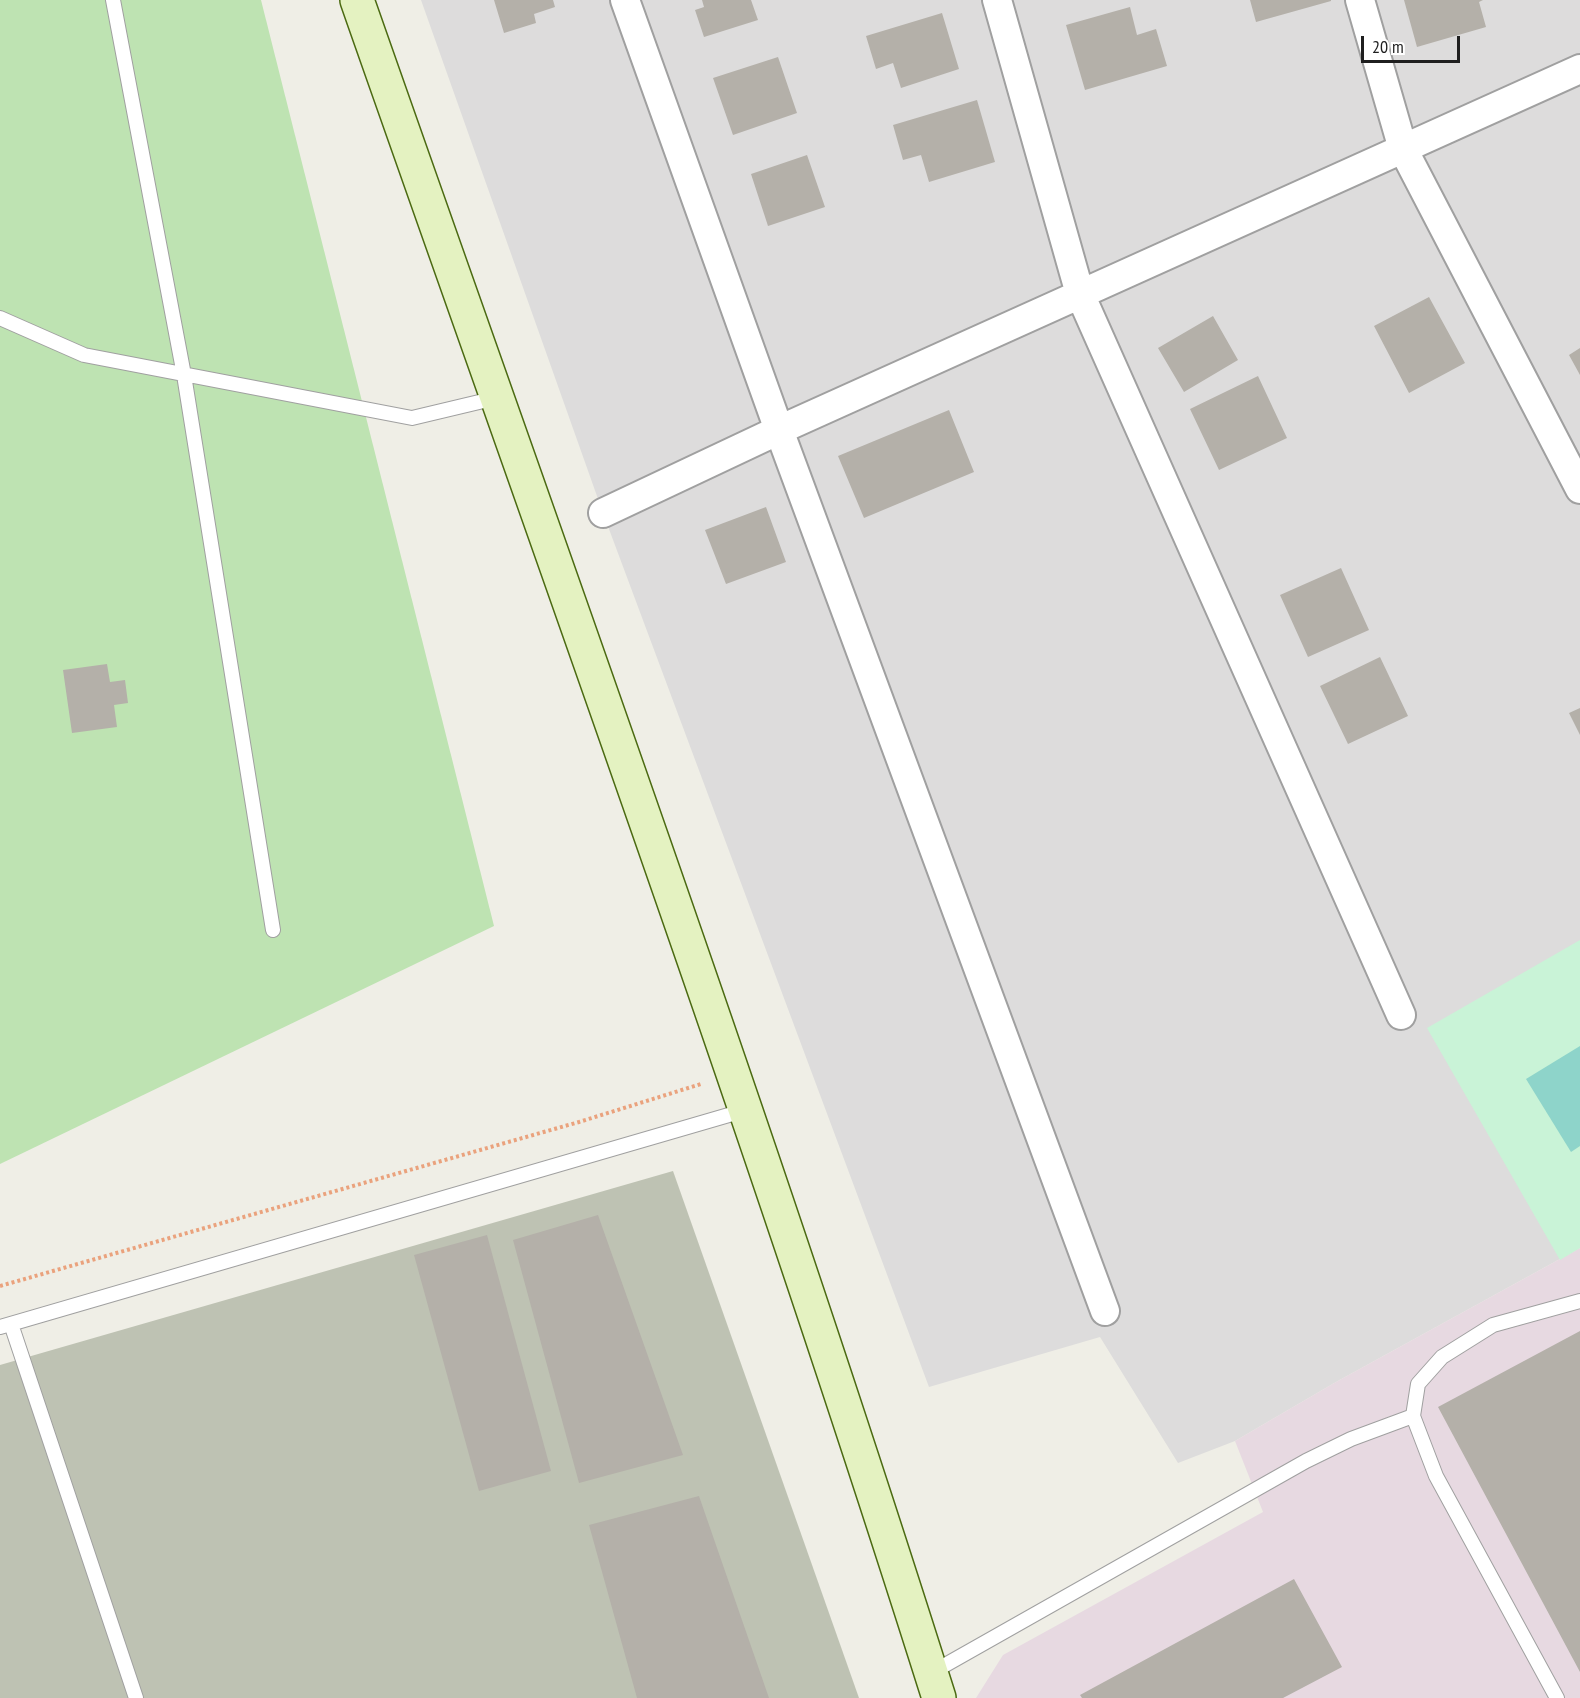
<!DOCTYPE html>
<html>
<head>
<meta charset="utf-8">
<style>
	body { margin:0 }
	#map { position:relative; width:1580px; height:1698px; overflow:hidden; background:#efeee6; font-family:"PT Sans Narrow",sans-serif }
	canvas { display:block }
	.scale { position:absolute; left:1361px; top:36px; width:99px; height:27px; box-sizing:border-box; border:3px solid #1f1f1f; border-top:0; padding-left:8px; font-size:18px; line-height:21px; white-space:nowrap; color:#1f1f1f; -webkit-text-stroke:4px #fff; paint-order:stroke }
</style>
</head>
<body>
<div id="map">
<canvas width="1580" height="1698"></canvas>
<div class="scale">20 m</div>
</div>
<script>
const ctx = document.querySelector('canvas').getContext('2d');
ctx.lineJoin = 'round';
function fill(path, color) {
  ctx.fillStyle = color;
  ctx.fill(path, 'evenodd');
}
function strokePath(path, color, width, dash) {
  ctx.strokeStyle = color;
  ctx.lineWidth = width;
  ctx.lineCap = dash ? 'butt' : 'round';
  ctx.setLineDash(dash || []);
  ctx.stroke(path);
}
fill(new Path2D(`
	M421,0H1580V1248L1336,1382L1235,1441L1178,1463L1100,1337L929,1387L603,513Z`), '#dddcdc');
fill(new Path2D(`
	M1580,1248V1698H976L1003,1655L1263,1512L1235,1441L1336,1382Z`), '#e7d9e1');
fill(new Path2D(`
	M673,1171L859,1698H0V1365Z`), '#bec2b3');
fill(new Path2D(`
	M0,0H261L494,926L0,1164Z`), '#bee3b2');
fill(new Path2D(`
	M1580,940V1248L1560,1260L1427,1028Z`), '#c9f3d7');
fill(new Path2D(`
	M1580,1046V1146L1571,1152L1526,1079Z`), '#8ed4ca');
fill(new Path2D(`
	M494,0H553L555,7L534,14L536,23L504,33Z
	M702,0H751L758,20L704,37L695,10L704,7Z
	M1250,0H1331V1L1256,22Z
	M1404,0H1483L1479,2L1486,27L1417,47Z
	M1130,7L1137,35L1156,29L1167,66L1085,90L1066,25Z
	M942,13L959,69L901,88L893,63L876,69L866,36Z
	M778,57L797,113L733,135L713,78Z
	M977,100L995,162L929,182L921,155L903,160L893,125Z
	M807,155L825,207L768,226L751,174Z
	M1429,297L1465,363L1409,393L1374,326Z
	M1213,316L1238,360L1184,392L1158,348Z
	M1580,348V375L1569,355Z
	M1258,376L1287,438L1219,470L1190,409Z
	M949,410L974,472L864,518L838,456Z
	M766,507L786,562L726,584L705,530Z
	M1341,568L1369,630L1308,657L1280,595Z
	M1380,657L1408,716L1348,744L1320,686Z
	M107,664L110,682L125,680L128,703L114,705L117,727L72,733L63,670Z
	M1580,708V735L1569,713Z
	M598,1215L683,1455L579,1483L513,1240Z
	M487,1235L551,1471L479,1491L414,1255Z
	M1580,1331V1672L1438,1407Z
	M699,1496L769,1698H637L589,1525Z
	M1294,1579L1342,1667L1283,1698H1082L1080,1695Z`), '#b4b0a9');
const lane = new Path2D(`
	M113,0L184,375L273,930
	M0,318L84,355L412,418L496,398
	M11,1324L136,1698
	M0,1327L746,1110
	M1413,1416L1436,1476L1557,1698
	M931,1673L1306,1461L1351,1439L1413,1416L1418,1384L1442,1357L1493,1325L1580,1301`);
const street = new Path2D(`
	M625,0L779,430L1580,69
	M997,0L1080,294L1401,1015
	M1360,0L1403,149L1580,489
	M603,513L779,430L1105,1311`);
const secondary = new Path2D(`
	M357,0C555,565 759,1127 939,1698`);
strokePath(lane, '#a0a0a0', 16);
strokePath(street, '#a0a0a0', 32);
strokePath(secondary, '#4b6a12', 36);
strokePath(new Path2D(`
	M0,1286L579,1122L701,1084`), '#eaa27d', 4, [3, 3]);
strokePath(lane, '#fff', 14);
strokePath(street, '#fff', 28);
strokePath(secondary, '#e4f2c1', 33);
</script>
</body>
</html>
